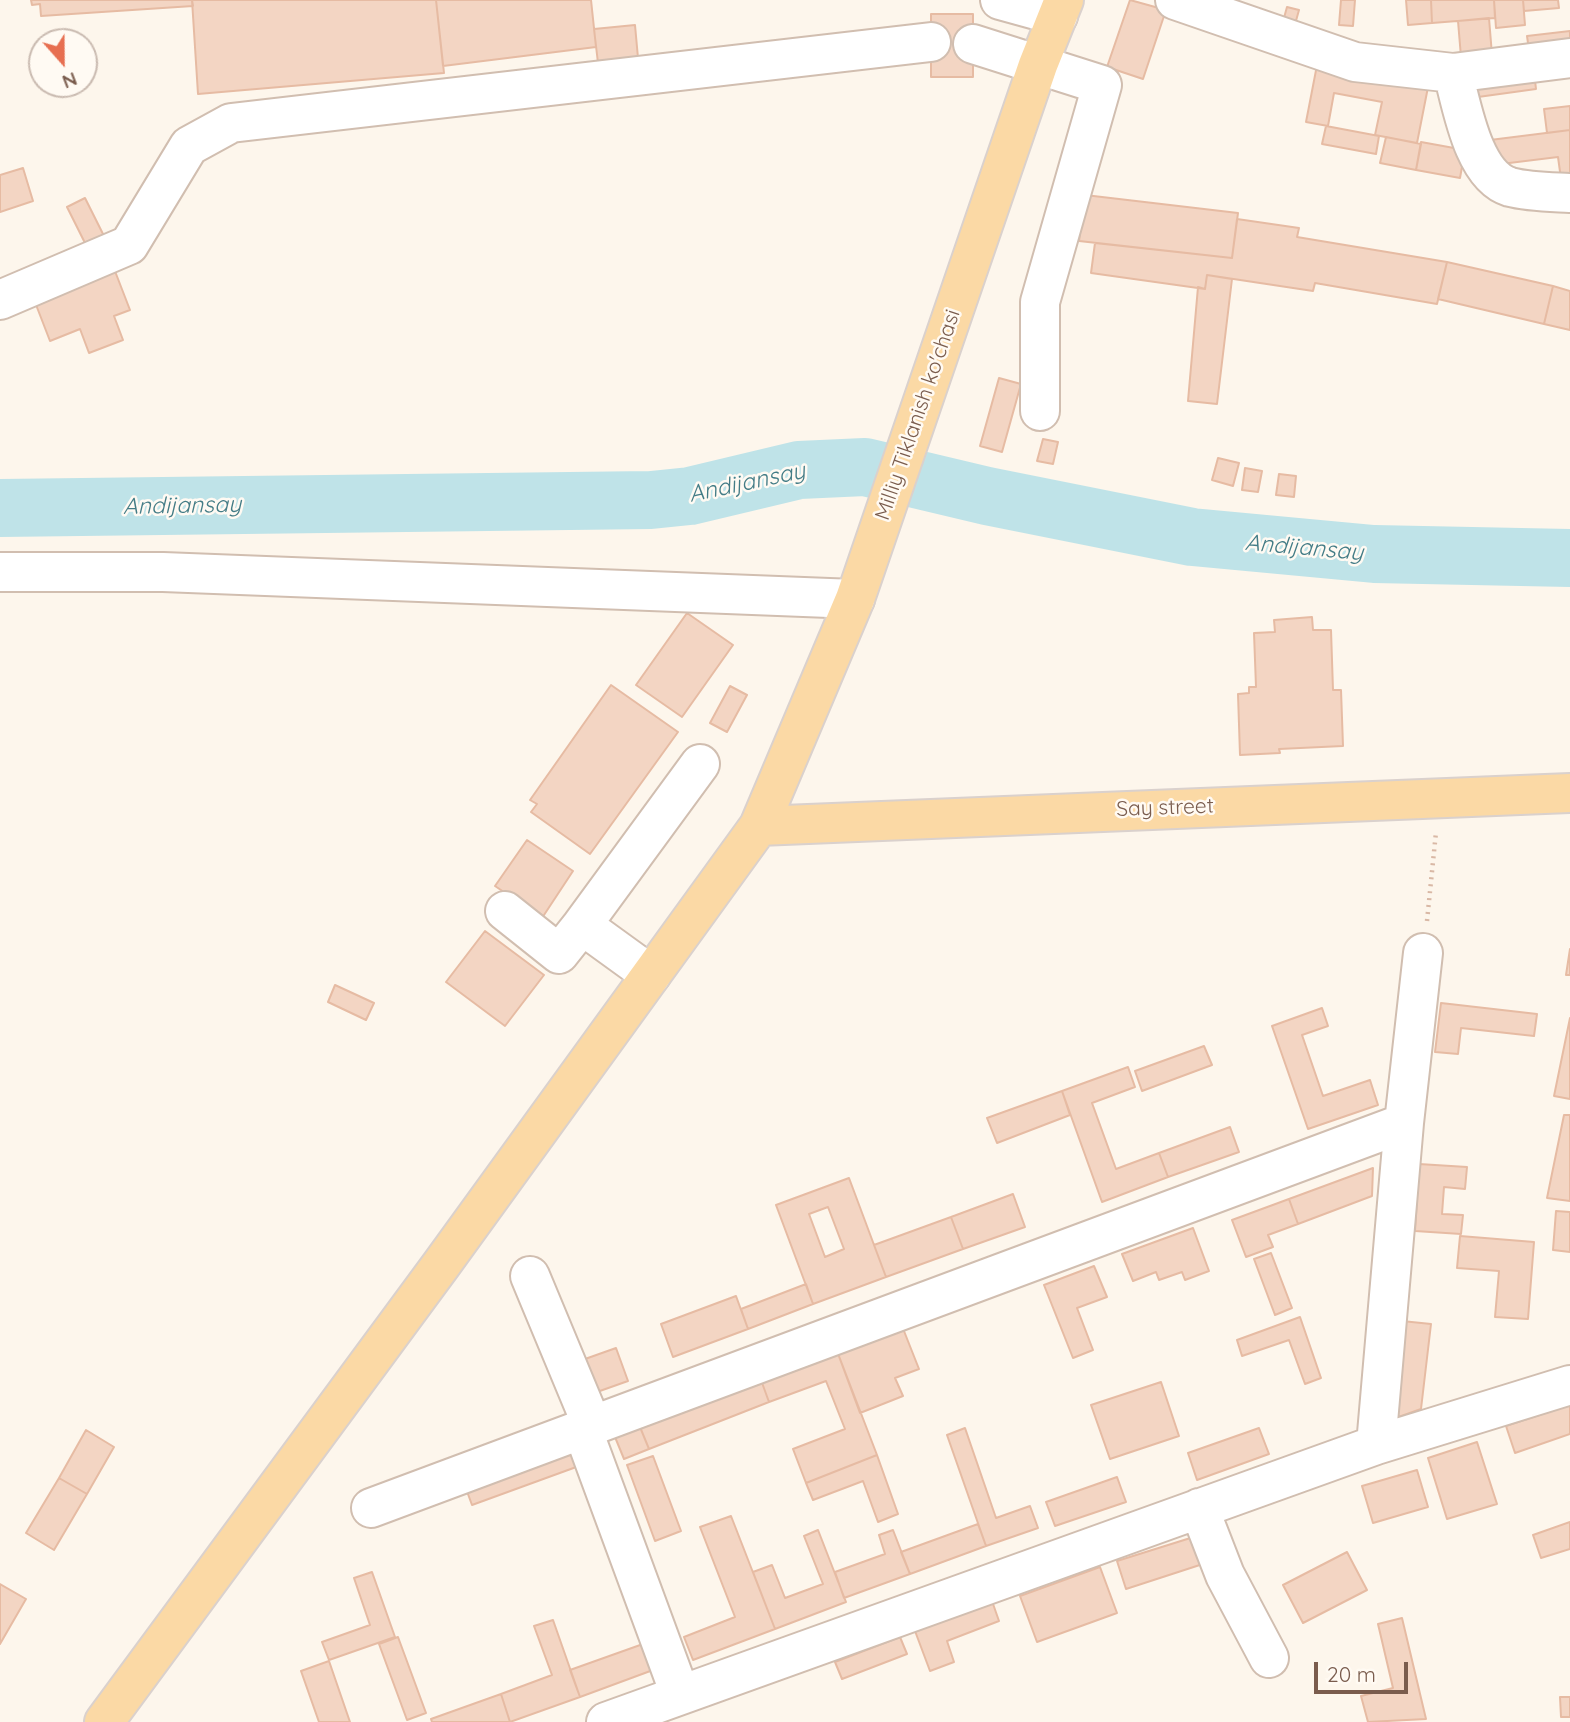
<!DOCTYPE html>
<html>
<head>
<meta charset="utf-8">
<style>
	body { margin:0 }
	#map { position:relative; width:1570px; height:1722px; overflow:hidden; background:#fdf6ec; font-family:Quicksand,sans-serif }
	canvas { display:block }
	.north { position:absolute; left:28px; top:28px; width:70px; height:70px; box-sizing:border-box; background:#fffaf3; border:2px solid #cabbb1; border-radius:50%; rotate:159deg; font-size:19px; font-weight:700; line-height:28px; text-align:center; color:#7a5c4d }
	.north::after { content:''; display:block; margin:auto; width:24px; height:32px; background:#e76f51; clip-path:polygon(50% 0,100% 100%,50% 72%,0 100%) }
	.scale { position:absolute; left:1314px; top:1662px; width:94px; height:32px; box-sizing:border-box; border:4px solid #7a5c4d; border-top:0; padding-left:9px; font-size:21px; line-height:24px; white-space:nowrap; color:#7a5c4d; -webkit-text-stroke:5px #fffaf3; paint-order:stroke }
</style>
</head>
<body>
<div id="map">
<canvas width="1570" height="1722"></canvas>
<div class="north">N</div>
<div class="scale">20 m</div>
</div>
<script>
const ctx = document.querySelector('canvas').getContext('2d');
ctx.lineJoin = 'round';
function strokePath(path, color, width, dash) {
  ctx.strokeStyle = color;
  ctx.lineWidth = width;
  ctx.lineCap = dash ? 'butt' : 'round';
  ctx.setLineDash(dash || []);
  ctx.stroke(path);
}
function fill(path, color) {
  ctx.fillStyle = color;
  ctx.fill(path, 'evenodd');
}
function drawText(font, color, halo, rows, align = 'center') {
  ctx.font = font + ' Quicksand,sans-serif';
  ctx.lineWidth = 5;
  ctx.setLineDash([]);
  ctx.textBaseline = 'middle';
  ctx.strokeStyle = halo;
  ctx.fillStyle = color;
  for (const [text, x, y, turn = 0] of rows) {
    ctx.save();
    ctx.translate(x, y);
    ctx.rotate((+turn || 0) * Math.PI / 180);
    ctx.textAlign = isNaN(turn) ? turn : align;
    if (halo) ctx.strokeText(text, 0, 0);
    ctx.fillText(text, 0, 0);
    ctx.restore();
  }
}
strokePath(new Path2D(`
	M0,508L651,500L690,496L799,470L865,467L987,496L1192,537L1374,554L1570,558`), '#bfe3e8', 58);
const building = new Path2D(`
	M31,0H192L193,6L41,16L40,4L32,5Z
	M192,0H436L444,73L198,94Z
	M436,0H591L596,47L443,66Z
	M1130,0L1166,10L1143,79L1107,67Z
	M1341,0H1355L1353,26L1339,25Z
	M1406,0H1431L1432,23L1408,25Z
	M1431,0H1494L1495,18L1432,23Z
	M1494,0H1523L1525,25L1496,28Z
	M1523,0H1558L1559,8L1524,11Z
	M1287,7L1299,10L1294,28L1282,25Z
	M931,14H973V77H931Z
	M1489,18L1492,55L1461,57L1458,21Z
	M635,25L638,58L598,63L594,29Z
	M1570,31V44L1529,50L1527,36Z
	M1318,60L1429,82L1417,143L1375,135L1382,102L1334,93L1328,126L1306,122Z
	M1534,72L1536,89L1478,97L1476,80Z
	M1570,106V130L1547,133L1544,109Z
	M1326,126L1379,136L1376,154L1322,144Z
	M1570,130V177L1561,179L1558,157L1493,165L1490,140Z
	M1386,137L1421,144L1416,170L1380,163Z
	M1421,142L1465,150L1460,178L1416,170Z
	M23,168L33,201L0,212V175Z
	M1085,195L1238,213L1232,258L1079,241Z
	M85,198L109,246L91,255L67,207Z
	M1237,219L1299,228L1297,237L1447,262L1437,304L1315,283L1313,291L1207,275L1205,289L1091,273L1095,243L1232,258Z
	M1447,262L1553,286L1544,324L1438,299Z
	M113,266L130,310L114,316L123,340L89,353L80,329L50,341L33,297Z
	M1207,275L1232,279L1217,404L1188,401L1198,287L1205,289Z
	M1553,286L1570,291V330L1544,324Z
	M999,378L1021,384L1002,452L980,446Z
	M1043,439L1058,442L1053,464L1037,461Z
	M1218,458L1239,463L1233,486L1212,480Z
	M1245,468L1262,471L1258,492L1242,490Z
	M1279,474L1296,476L1294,497L1276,495Z
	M687,613L733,645L682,717L636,685Z
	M1312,617L1313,630H1331L1333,690H1341L1343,746L1279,749L1280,753L1240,755L1238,694L1249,693V687H1256L1254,633L1275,632L1274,620Z
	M611,685L678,732L590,854L531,812L537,804L530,800Z
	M730,686L747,695L727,732L710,723Z
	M527,840L573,871L542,918L495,886Z
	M485,931L544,975L505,1026L446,982Z
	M1570,949V975H1566Z
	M335,985L374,1003L366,1020L328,1002Z
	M1441,1003L1537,1014L1534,1036L1461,1028L1458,1054L1435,1052Z
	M1322,1008L1328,1026L1302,1035L1323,1096L1370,1080L1378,1105L1308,1129L1272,1026Z
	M1570,1018V1099L1554,1096Z
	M1204,1046L1212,1065L1142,1091L1135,1071Z
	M1128,1067L1135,1087L1092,1103L1116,1169L1159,1153L1168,1177L1102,1202L1062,1091Z
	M1062,1091L1070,1115L997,1143L987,1118Z
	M1564,1115H1570V1201L1547,1198Z
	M1230,1127L1239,1152L1168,1177L1159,1153Z
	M1419,1164L1467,1167L1465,1189L1444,1187L1442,1214L1463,1215L1461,1234L1415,1231Z
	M1373,1168L1372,1196L1298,1224L1289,1199Z
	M849,1178L886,1277L813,1304L776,1205ZM828,1207L844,1249L825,1257L809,1214Z
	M1013,1194L1025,1227L963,1249L951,1217Z
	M1289,1199L1298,1224L1268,1235L1273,1247L1246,1257L1232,1220Z
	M1556,1211L1570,1212V1252L1553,1250Z
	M951,1217L963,1249L886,1277L874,1245Z
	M1193,1228L1209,1271L1185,1280L1182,1272L1159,1280L1156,1272L1133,1281L1122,1254Z
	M1460,1236L1534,1242L1528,1319L1495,1317L1499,1271L1457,1268Z
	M1271,1253L1292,1308L1275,1315L1254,1259Z
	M1094,1266L1107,1297L1077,1308L1093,1350L1073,1358L1044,1285Z
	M806,1284L813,1304L748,1329L741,1309Z
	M736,1296L748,1329L673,1357L661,1324Z
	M1300,1317L1321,1378L1305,1384L1289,1340L1242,1356L1237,1340Z
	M1402,1321L1431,1324L1421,1409L1390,1420Z
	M902,1326L919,1369L895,1378L903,1396L860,1413L837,1351Z
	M616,1348L628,1381L597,1392L585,1359Z
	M837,1351L877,1455L806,1483L793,1449L845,1429L826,1381L769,1402L761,1380Z
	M761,1380L769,1402L649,1449L640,1427Z
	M1161,1382L1179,1436L1110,1459L1091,1405Z
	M1570,1405V1434L1515,1453L1506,1426Z
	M640,1427L649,1449L624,1459L615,1437Z
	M965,1428L996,1518L1030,1506L1038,1528L986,1546L947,1435Z
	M1259,1428L1269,1454L1197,1480L1188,1453Z
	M86,1430L114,1447L87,1494L59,1478Z
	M1477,1442L1497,1504L1447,1519L1428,1458Z
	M573,1448L579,1466L472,1505L465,1486Z
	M877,1455L898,1514L878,1522L863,1481L813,1500L806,1483Z
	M653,1456L681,1531L655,1541L627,1465Z
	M1417,1470L1428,1507L1373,1523L1362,1486Z
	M1117,1477L1126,1502L1055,1526L1046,1502Z
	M59,1478L87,1494L54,1550L26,1533Z
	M731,1516L775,1629L693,1660L684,1637L735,1617L700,1527Z
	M1570,1522V1549L1541,1558L1533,1535Z
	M978,1524L986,1546L910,1574L901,1552Z
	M818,1530L846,1602L775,1629L753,1572L772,1565L785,1598L823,1584L804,1536Z
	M893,1530L910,1574L844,1598L835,1572L885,1554L879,1535Z
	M1200,1535L1209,1562L1126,1589L1117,1561Z
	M1347,1552L1367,1590L1303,1623L1283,1585Z
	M1100,1567L1117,1613L1037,1642L1020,1596Z
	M372,1572L395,1637L329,1660L322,1642L370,1625L354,1578Z
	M0,1584L26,1599L0,1644Z
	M992,1601L999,1621L947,1641L954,1662L930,1671L915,1631Z
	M1402,1618L1426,1719L1368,1722L1361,1696L1393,1688L1378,1624Z
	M553,1620L580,1697L510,1722L501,1694L552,1675L534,1626Z
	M398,1637L426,1713L407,1720L379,1644Z
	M900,1637L907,1654L842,1679L835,1662Z
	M643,1644L653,1670L580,1697L570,1670Z
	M329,1661L350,1722H319L301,1671Z
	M501,1694L510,1722H432L431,1719Z
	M1560,1697H1570V1717H1561Z`);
fill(building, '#f3d5c3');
strokePath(building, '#e6bba3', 2);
const minor = new Path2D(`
	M1000,0L1058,16
	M1175,0L1355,62L1453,73L1570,58
	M973,44L1102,85L1040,302V411
	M1453,73C1462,106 1473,176 1510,187C1529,192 1551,192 1570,193
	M0,300L129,245L189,146L231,123L931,42
	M0,572H163L855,599
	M505,911L559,954L582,925
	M651,975L582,925L700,764
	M530,1276L592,1425
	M582,1428L680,1694
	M1376,1445L1404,1123L1423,953
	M371,1508L1404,1123
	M1199,1508L1225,1575L1269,1658
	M606,1722L1376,1445L1570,1385`);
const major = new Path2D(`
	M759,826L1570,793
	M104,1722L441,1265L759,826L855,599L1038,65L1064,0`);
strokePath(minor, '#d1beb0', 42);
strokePath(major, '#dad1cd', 42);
strokePath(new Path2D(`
	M1427,921L1436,832`), '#d9b8a5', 4.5, [2, 5]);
strokePath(minor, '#fff', 38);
strokePath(major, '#fbd9a5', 38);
drawText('21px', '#7a5c4d', '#fffaf3', [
	["Milliy Tiklanish ko'chasi",918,415,-71],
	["Say street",1165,808,-2]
]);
drawText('italic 23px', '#437c86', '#fffaf3', [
	["Andijansay",747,483,-12],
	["Andijansay",182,506,-1],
	["Andijansay",1304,548,5]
]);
</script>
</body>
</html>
